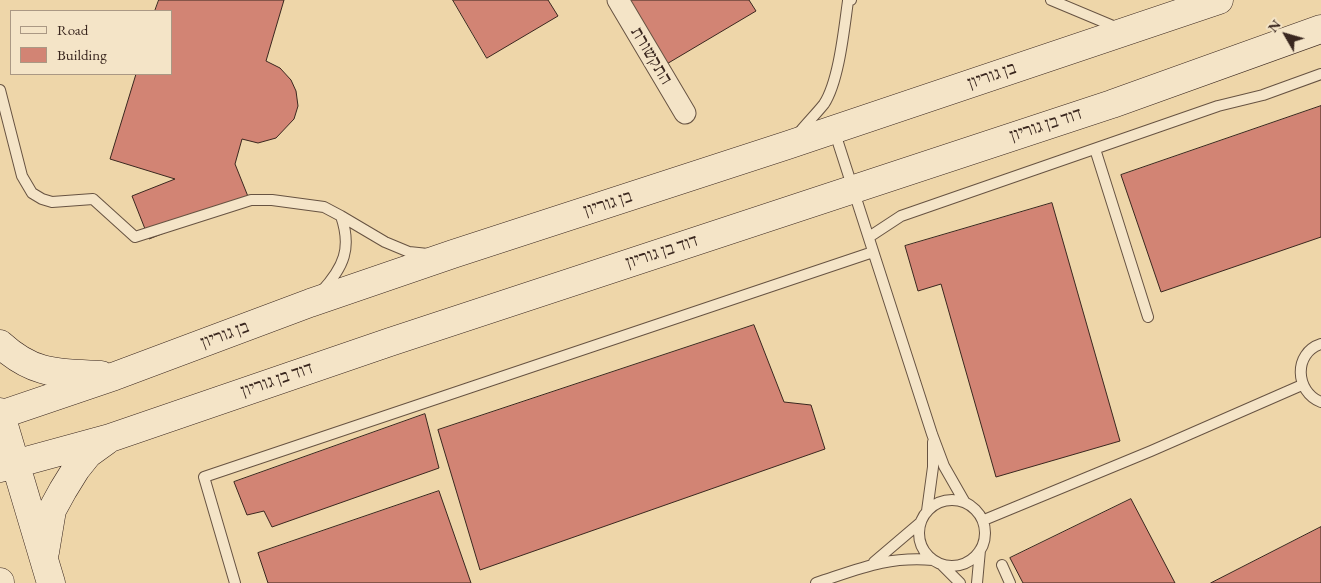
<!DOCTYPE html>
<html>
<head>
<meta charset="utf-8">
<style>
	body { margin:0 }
	#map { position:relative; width:1321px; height:583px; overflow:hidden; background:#eed6a9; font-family:"EB Garamond",serif }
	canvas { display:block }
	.legend { position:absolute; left:10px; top:10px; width:162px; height:65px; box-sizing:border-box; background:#f4e4c7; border:1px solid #aa9884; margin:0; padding:6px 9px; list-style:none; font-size:15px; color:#3a271f }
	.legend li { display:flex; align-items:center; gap:10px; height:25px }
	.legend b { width:25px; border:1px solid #aa9884 }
	.north { position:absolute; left:1261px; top:10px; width:50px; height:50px; -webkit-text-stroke:4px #f4e4c7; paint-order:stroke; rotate:308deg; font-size:14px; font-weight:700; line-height:20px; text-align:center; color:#3a271f }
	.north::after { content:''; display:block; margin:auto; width:18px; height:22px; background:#3a271f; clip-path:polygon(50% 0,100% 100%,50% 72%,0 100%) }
</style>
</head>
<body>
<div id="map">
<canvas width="1321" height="583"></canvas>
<ul class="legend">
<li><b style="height:6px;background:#f4e4c7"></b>Road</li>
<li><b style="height:14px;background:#d28474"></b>Building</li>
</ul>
<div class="north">N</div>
</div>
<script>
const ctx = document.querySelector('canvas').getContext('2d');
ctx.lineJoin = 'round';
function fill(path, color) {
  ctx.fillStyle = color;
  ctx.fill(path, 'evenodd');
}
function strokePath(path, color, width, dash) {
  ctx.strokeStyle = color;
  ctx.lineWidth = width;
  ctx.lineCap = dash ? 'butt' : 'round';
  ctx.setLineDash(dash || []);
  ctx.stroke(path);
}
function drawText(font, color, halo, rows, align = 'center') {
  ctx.font = font + ' "EB Garamond","Frank Ruhl Libre",serif';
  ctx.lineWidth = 5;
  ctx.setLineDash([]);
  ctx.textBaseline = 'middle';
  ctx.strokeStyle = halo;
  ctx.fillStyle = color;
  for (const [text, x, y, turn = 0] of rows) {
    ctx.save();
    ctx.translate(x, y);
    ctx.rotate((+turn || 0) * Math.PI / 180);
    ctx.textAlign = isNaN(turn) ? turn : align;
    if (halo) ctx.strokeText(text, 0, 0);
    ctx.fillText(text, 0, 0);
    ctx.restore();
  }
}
const building = new Path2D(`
	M159,0H284L266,61L280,68L291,80L296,91L298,106L294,119L276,138L258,143L242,139L235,164L249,199L149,239L132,196L175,179L110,159L136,74H171V11H155Z
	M453,0H548L558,16L487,58Z
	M626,0H749L756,11L665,65Z
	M1321,106V237L1161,292L1121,175Z
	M1052,203L1120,441L996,477L941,284L918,291L905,246Z
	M754,325L784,402L811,405L825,449L480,570L438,430Z
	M425,414L439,468L272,527L264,511L247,515L234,482Z
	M439,491L471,583H268L258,553Z
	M1131,499L1175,583H1023L1010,558Z
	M1321,527V583H1211Z`);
fill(building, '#d28474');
strokePath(building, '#3a271f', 1);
const lane = new Path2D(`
	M1051,0L1118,28
	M0,90L22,176L32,193L42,199L52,202L93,199L135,237L251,200H272L324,207L341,216L385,242L409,252L428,254
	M834,130L932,434L944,466L964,501
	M798,134C806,124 816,114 824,104C839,81 844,29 848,1L851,0
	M1095,149L1148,317
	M869,237L901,216L1218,106L1263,95L1321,74
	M321,292C344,267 352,248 341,216
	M1321,344C1293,353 1295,392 1321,402
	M919 533a33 33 0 1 1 66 0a33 33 0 1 1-66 0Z
	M927,511L933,467V442
	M984,520L1151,451L1302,385
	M874,562L921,522
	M942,565L960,583
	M1002,565L1010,583
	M235,583L204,477L873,252
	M816,583C859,569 887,556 933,560
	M977,583L980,550`);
const street = new Path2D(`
	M618,0L685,113`);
const secondary = new Path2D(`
	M0,344C34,375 57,373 101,375
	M0,412L51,583
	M0,415L115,376L310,303L453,254L788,145L1219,0
	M0,468L110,438L390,342L1112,104L1321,29
	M45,552L52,510L63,490L76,469L88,454L106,441
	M0,582V583`);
strokePath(lane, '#675342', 12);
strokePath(street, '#675342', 23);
strokePath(secondary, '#3a271f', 29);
strokePath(lane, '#f4e4c7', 10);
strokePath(street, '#f4e4c7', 21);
strokePath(secondary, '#f4e4c7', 28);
drawText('18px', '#3a271f', '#f4e4c7', [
	["התקשורת",651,56,59],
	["בן גוריון",992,76,-19],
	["דוד בן גוריון",1046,125,-18],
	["בן גוריון",608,204,-18],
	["דוד בן גוריון",662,252,-18],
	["בן גוריון",225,335,-20],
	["דוד בן גוריון",277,380,-19]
]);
</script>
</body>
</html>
